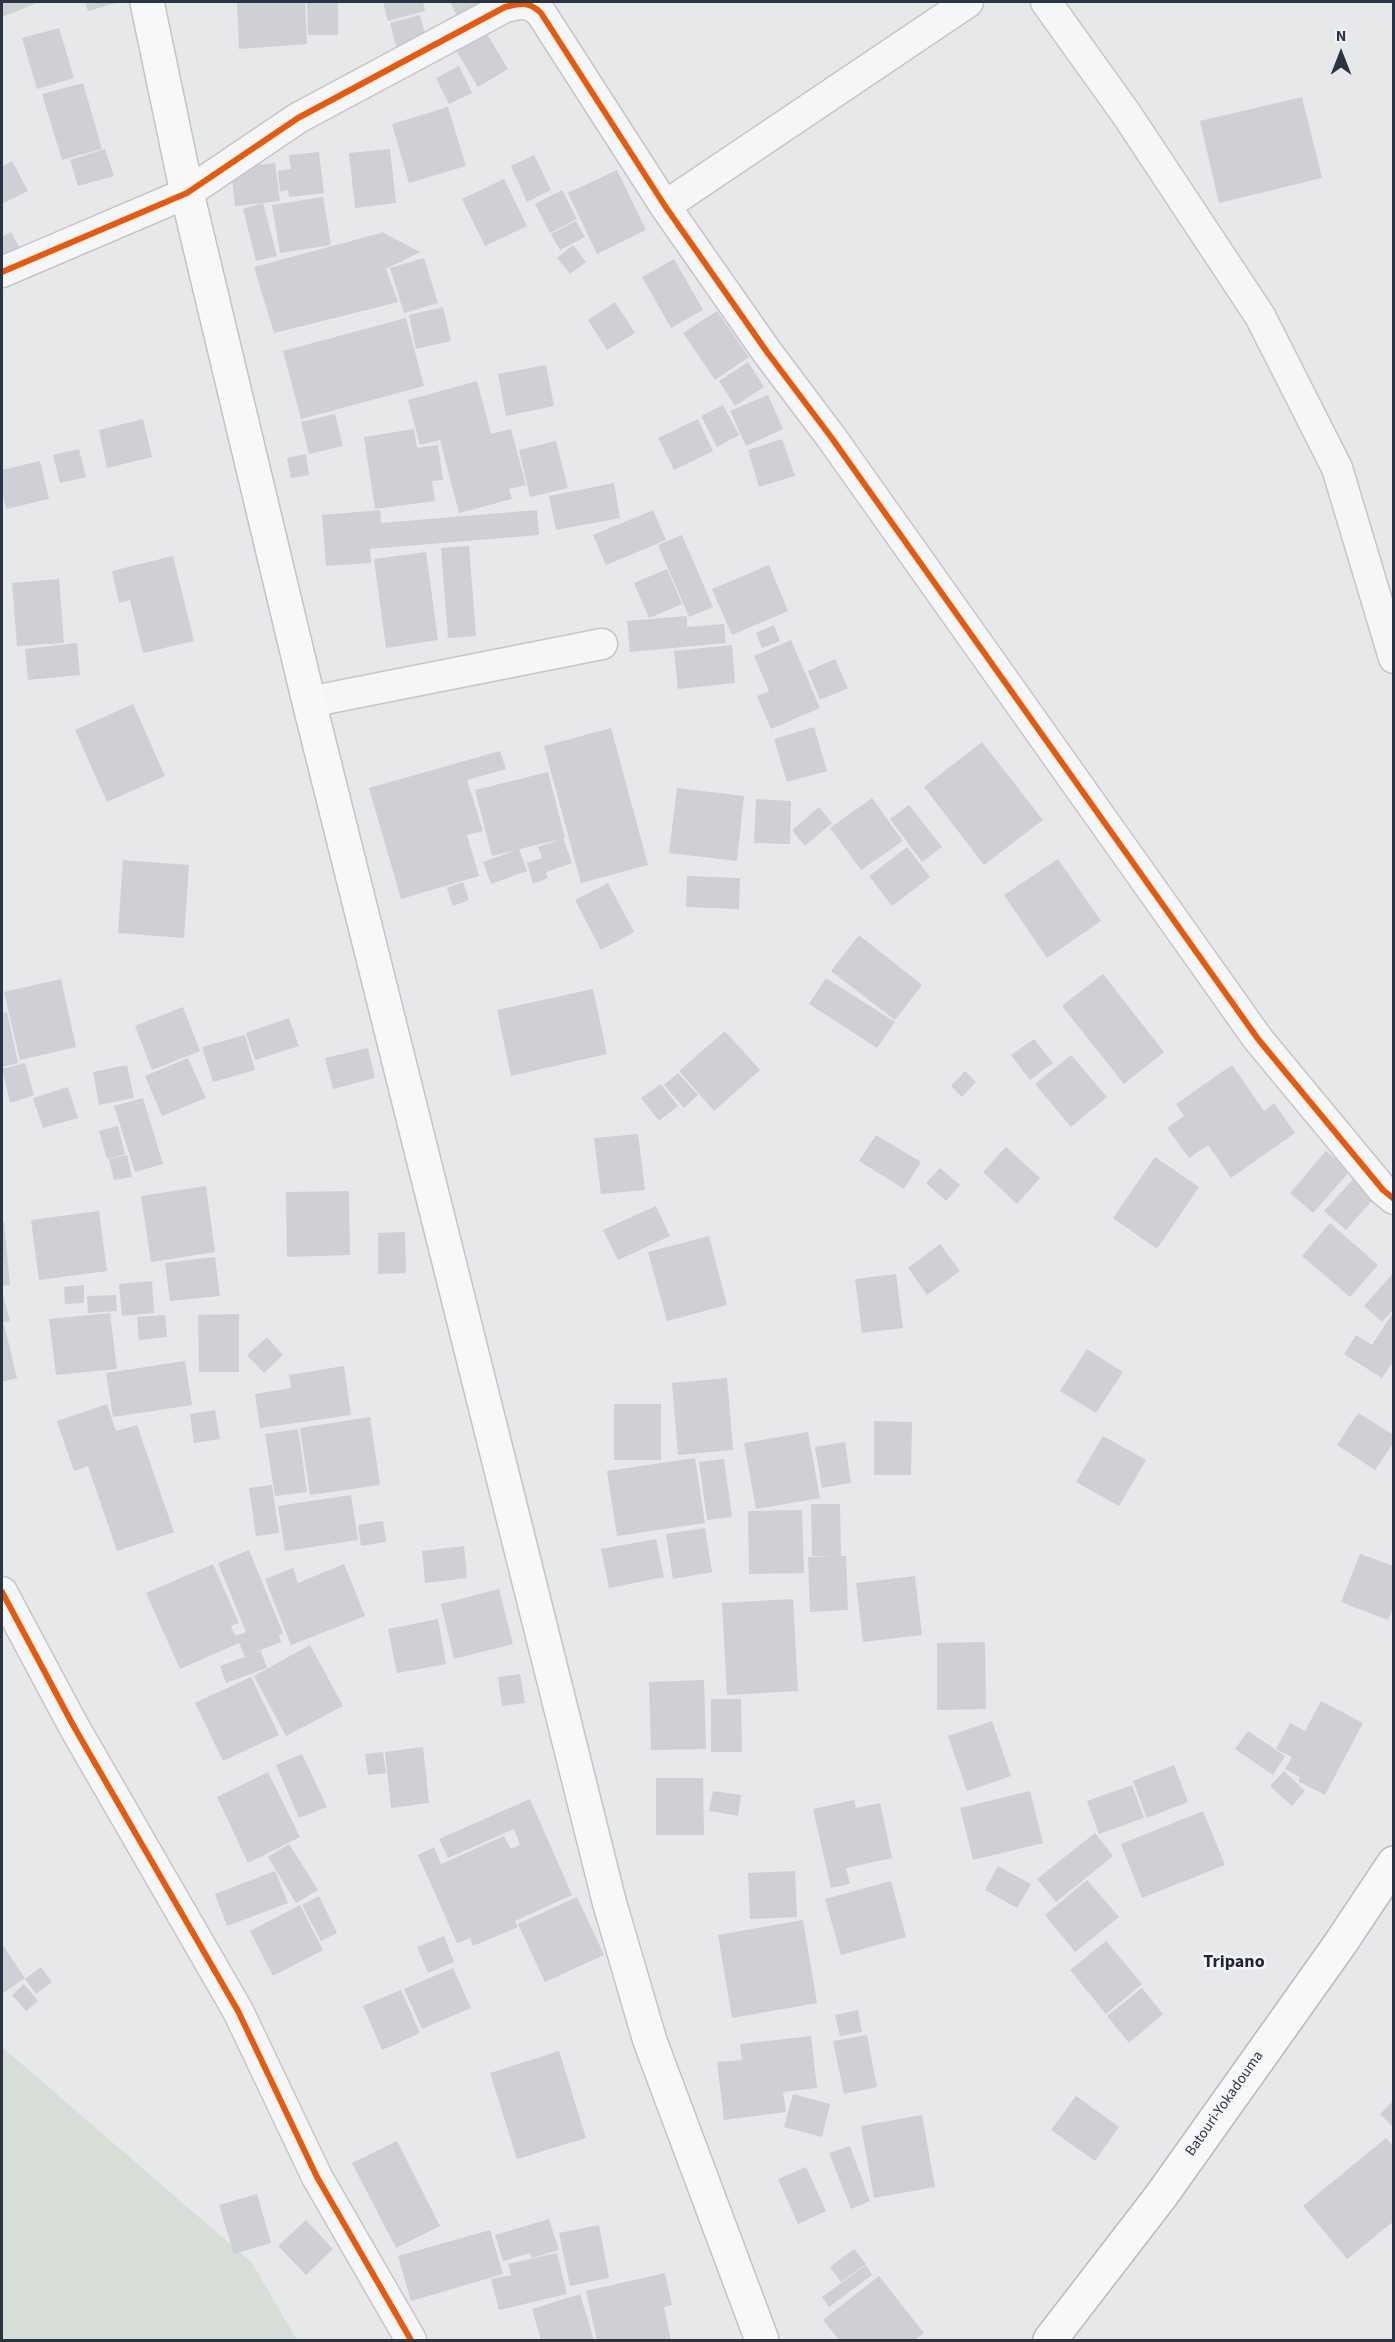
<!DOCTYPE html>
<html>
<head>
<meta charset="utf-8">
<style>
	body { margin:0 }
	#map { position:relative; width:1395px; height:2342px; overflow:hidden; background:#e6e8ea; font-family:"Source Sans 3",sans-serif }
	canvas { display:block }
	.frame { position:absolute; inset:0; border:3px solid #2b3445; pointer-events:none }
	.north { position:absolute; left:1311px; top:24px; width:60px; height:60px; -webkit-text-stroke:4px #f4f6f9; paint-order:stroke; rotate:0deg; font-size:16px; font-weight:700; line-height:24px; text-align:center; color:#2b3445 }
	.north::after { content:''; display:block; margin:auto; width:21px; height:27px; background:#2b3445; clip-path:polygon(50% 0,100% 100%,50% 72%,0 100%) }
</style>
</head>
<body>
<div id="map">
<canvas width="1395" height="2342"></canvas>
<div class="frame"></div>
<div class="north">N</div>
</div>
<script>
const ctx = document.querySelector('canvas').getContext('2d');
ctx.lineJoin = 'round';
function fill(path, color) {
  ctx.fillStyle = color;
  ctx.fill(path, 'evenodd');
}
function strokePath(path, color, width, dash) {
  ctx.strokeStyle = color;
  ctx.lineWidth = width;
  ctx.lineCap = dash ? 'butt' : 'round';
  ctx.setLineDash(dash || []);
  ctx.stroke(path);
}
function drawText(font, color, halo, rows, align = 'center') {
  ctx.font = font + ' "Source Sans 3",sans-serif';
  ctx.lineWidth = 5;
  ctx.setLineDash([]);
  ctx.textBaseline = 'middle';
  ctx.strokeStyle = halo;
  ctx.fillStyle = color;
  for (const [text, x, y, turn = 0] of rows) {
    ctx.save();
    ctx.translate(x, y);
    ctx.rotate((+turn || 0) * Math.PI / 180);
    ctx.textAlign = isNaN(turn) ? turn : align;
    if (halo) ctx.strokeText(text, 0, 0);
    ctx.fillText(text, 0, 0);
    ctx.restore();
  }
}
fill(new Path2D(`
	M2,2047L252,2263L297,2340H2Z`), '#d6ded6');
fill(new Path2D(`
	M2,2H39L2,17Z
	M85,2H119L88,11Z
	M237,2H305L307,44L239,49Z
	M307,2H338V35H308Z
	M383,2H423L425,11L388,21Z
	M450,2H508L462,25Z
	M420,15L428,46L398,53L390,23Z
	M481,24L508,69L478,87L451,42Z
	M59,28L74,78L37,89L22,38Z
	M459,66L472,93L449,104L436,78Z
	M83,83L102,149L62,160L42,94Z
	M1302,97L1322,178L1219,203L1200,121Z
	M448,107L466,166L409,183L392,124Z
	M105,149L114,176L78,186L70,160Z
	M390,149L396,203L355,208L349,153Z
	M319,152L324,193L289,197L288,190L280,192L278,171L291,169L289,155Z
	M534,155L551,190L527,202L511,166Z
	M12,161L28,191L2,204V167Z
	M275,163L280,201L235,206L231,168Z
	M617,170L646,230L597,254L568,193Z
	M504,179L527,226L485,246L462,199Z
	M562,190L577,219L550,233L535,204Z
	M323,197L331,245L280,253L272,205Z
	M263,203L277,256L256,261L243,209Z
	M576,221L585,237L560,250L551,234Z
	M380,231L420,252L386,269L398,302L274,333L254,267L381,233Z
	M11,232L22,252L2,262V237Z
	M573,245L586,262L570,274L557,258Z
	M424,258L438,303L404,313L390,268Z
	M674,259L703,310L671,328L642,277Z
	M615,302L635,333L607,350L588,320Z
	M443,307L451,341L416,349L409,315Z
	M717,311L749,357L715,380L683,333Z
	M406,318L424,386L301,419L283,351Z
	M748,362L764,387L735,406L719,381Z
	M546,365L554,406L506,416L498,374Z
	M477,381L491,434L511,429L526,485L509,489L512,499L459,513L440,440L420,445L408,400Z
	M768,395L783,429L746,446L730,411Z
	M723,405L739,435L717,447L701,416Z
	M335,414L343,446L309,454L301,422Z
	M143,419L152,457L107,468L99,430Z
	M698,419L713,451L674,470L658,438Z
	M414,429L417,448L438,445L443,480L432,481L435,501L375,509L364,437Z
	M782,439L795,476L759,487L748,450Z
	M556,441L568,488L530,497L519,450Z
	M79,449L86,477L60,483L53,455Z
	M306,454L309,475L291,478L287,458Z
	M40,461L49,499L6,509L2,490V470Z
	M614,483L620,518L556,530L549,496Z
	M380,510L381,523L537,510L539,535L370,549L371,563L326,566L322,515Z
	M653,510L666,540L606,565L593,535Z
	M682,535L713,607L689,617L658,545Z
	M469,546L476,636L448,638L441,548Z
	M426,552L438,640L386,648L374,559Z
	M173,556L194,641L143,653L130,600L119,603L112,571Z
	M769,565L788,611L732,635L712,589Z
	M667,569L682,604L649,618L634,583Z
	M59,579L64,643L17,646L12,583Z
	M687,616V627L724,624L726,643L630,652L627,621Z
	M774,625L780,641L762,648L756,633Z
	M791,640L820,708L771,729L757,696L769,691L754,656Z
	M77,643L80,675L28,680L25,649Z
	M732,645L735,683L678,689L674,651Z
	M835,659L848,688L820,700L808,671Z
	M133,704L165,776L107,802L75,730Z
	M814,727L827,771L787,782L774,739Z
	M611,728L648,865L581,883L544,746Z
	M982,742L1043,820L984,865L924,787Z
	M500,751L506,769L467,780L483,831L467,835L479,876L401,899L369,788Z
	M548,772L565,838H563L572,863L546,872L548,878L533,884L527,863L542,858L538,847L561,839L492,856L475,790Z
	M677,788L744,796L737,861L669,853Z
	M872,798L903,841L861,870L830,828Z
	M756,799L791,801L790,844L754,843Z
	M909,805L942,847L922,862L890,819Z
	M819,807L832,823L805,846L792,830Z
	M907,847L930,877L892,906L869,876Z
	M519,849L527,871L491,884L483,862Z
	M1058,859L1101,921L1047,958L1004,895Z
	M123,860L189,865L184,938L118,933Z
	M687,876L740,878L739,909L686,907Z
	M463,882L469,900L453,906L447,888Z
	M608,883L634,932L601,950L575,900Z
	M859,935L922,985L895,1020L831,971Z
	M1103,974L1164,1052L1124,1084L1062,1006Z
	M826,978L895,1022L877,1048L809,1004Z
	M61,979L76,1047L20,1060L4,992Z
	M593,989L607,1054L511,1076L497,1010Z
	M183,1007L200,1051L152,1070L135,1026Z
	M7,1012L18,1063L2,1067V1014Z
	M289,1018L299,1046L255,1060L246,1033Z
	M725,1031L760,1070L714,1111L679,1071Z
	M245,1035L255,1070L213,1082L202,1047Z
	M1034,1039L1053,1063L1030,1080L1011,1055Z
	M368,1048L375,1078L333,1089L325,1058Z
	M1071,1055L1107,1097L1071,1127L1035,1084Z
	M188,1058L206,1098L162,1116L145,1076Z
	M25,1063L34,1095L10,1103L2,1069Z
	M127,1065L134,1098L99,1105L93,1072Z
	M1232,1065L1264,1111L1274,1103L1295,1133L1231,1178L1208,1145L1189,1158L1167,1128L1184,1116L1176,1104Z
	M965,1071L976,1082L962,1097L951,1086Z
	M678,1073L698,1095L684,1108L664,1085Z
	M661,1084L678,1106L659,1121L641,1098Z
	M68,1087L78,1118L43,1128L33,1098Z
	M143,1098L163,1164L135,1172L114,1106Z
	M118,1126L125,1154L107,1159L99,1131Z
	M638,1134L645,1190L601,1194L594,1138Z
	M876,1135L921,1162L904,1189L859,1161Z
	M1006,1147L1040,1178L1017,1204L983,1172Z
	M1326,1151L1350,1171L1313,1213L1290,1193Z
	M127,1155L132,1177L114,1180L109,1159Z
	M1155,1157L1199,1187L1157,1249L1113,1218Z
	M940,1168L960,1185L946,1201L926,1183Z
	M1355,1177L1376,1196L1346,1230L1324,1211Z
	M206,1186L215,1252L151,1262L141,1196Z
	M349,1191L350,1255L287,1257L286,1192Z
	M656,1206L670,1236L618,1260L603,1230Z
	M99,1211L107,1271L39,1280L31,1220Z
	M2,1222H4L10,1285L2,1286Z
	M1330,1223L1378,1265L1350,1297L1302,1256Z
	M405,1232L406,1273L378,1274V1233Z
	M709,1236L727,1305L667,1321L648,1252Z
	M940,1244L960,1271L927,1295L908,1268Z
	M215,1257L220,1296L170,1301L165,1263Z
	M1394,1272V1309L1382,1322L1364,1306Z
	M896,1274L903,1328L862,1333L855,1279Z
	M152,1281L154,1313L122,1316L119,1284Z
	M84,1285V1303L65,1304L64,1287Z
	M2,1291L10,1321L2,1323Z
	M116,1295L117,1311L88,1313L87,1296Z
	M1394,1311V1360L1382,1378L1344,1354L1356,1335L1372,1345Z
	M110,1313L117,1369L56,1375L49,1319Z
	M239,1314V1372H199L198,1315Z
	M165,1315L167,1337L139,1340L137,1317Z
	M4,1324L17,1378L2,1382V1325Z
	M267,1337L283,1355L264,1373L247,1355Z
	M1087,1349L1123,1372L1096,1413L1060,1391Z
	M185,1361L192,1405L113,1417L106,1373Z
	M344,1366L351,1415L260,1428L255,1394L291,1388L289,1375Z
	M727,1378L733,1450L678,1455L672,1383Z
	M107,1404L116,1431L137,1425L174,1532L117,1551L88,1466L74,1471L57,1421Z
	M614,1404H661V1460H614Z
	M215,1410L220,1439L194,1443L190,1414Z
	M1358,1413L1394,1435V1442L1375,1470L1337,1445Z
	M370,1417L380,1485L310,1495L300,1428Z
	M874,1421L912,1422L911,1475H874Z
	M298,1429L307,1492L275,1496L265,1434Z
	M808,1432L820,1498L756,1509L744,1443Z
	M1103,1436L1146,1460L1119,1506L1076,1482Z
	M845,1442L851,1483L822,1488L815,1447Z
	M695,1458L705,1523L617,1536L607,1471Z
	M724,1459L732,1517L707,1520L699,1462Z
	M272,1485L279,1533L256,1536L249,1488Z
	M351,1495L358,1540L285,1551L278,1506Z
	M811,1504H840L841,1556H846L848,1610L810,1612L808,1557L835,1556H812Z
	M802,1510L804,1573L749,1574L748,1511Z
	M383,1521L386,1542L361,1546L358,1525Z
	M705,1528L712,1572L673,1579L666,1534Z
	M656,1539L664,1577L609,1588L601,1549Z
	M464,1546L467,1578L425,1583L422,1551Z
	M249,1550L283,1633L279,1635L281,1642L251,1654L261,1651L267,1668L226,1683L220,1666L245,1657L239,1643L180,1669L146,1593L213,1564L239,1623L231,1626L235,1636L246,1632L218,1563Z
	M1360,1554L1394,1566V1606L1388,1620L1341,1602Z
	M344,1564L365,1616L291,1645L265,1579L293,1568L298,1583Z
	M915,1576L922,1635L863,1642L856,1583Z
	M499,1589L513,1644L454,1659L441,1604Z
	M793,1599L798,1691L727,1695L722,1603Z
	M438,1619L446,1664L397,1673L388,1629Z
	M985,1642L986,1709L937,1710V1643Z
	M310,1645L343,1706L286,1736L254,1676Z
	M520,1674L525,1703L502,1706L498,1677Z
	M251,1677L279,1735L223,1761L195,1703Z
	M704,1680L706,1749L651,1750L649,1682Z
	M711,1699H741L742,1752H711Z
	M1321,1701L1363,1723L1325,1795L1298,1781L1300,1777L1285,1769L1292,1757L1276,1749L1290,1723L1305,1731Z
	M992,1721L1011,1776L967,1791L948,1736Z
	M1248,1731L1285,1756L1273,1775L1235,1749Z
	M423,1747L429,1803L391,1808L385,1752Z
	M383,1752L386,1773L368,1775L365,1754Z
	M302,1754L327,1807L299,1818L276,1765Z
	M1174,1765L1188,1802L1147,1818L1133,1781Z
	M1284,1771L1305,1791L1292,1806L1270,1786Z
	M268,1772L300,1837L248,1863L217,1797Z
	M656,1778H703L704,1835H656Z
	M1132,1785L1144,1818L1099,1834L1087,1801Z
	M713,1791L741,1795L738,1816L709,1811Z
	M1030,1791L1043,1843L973,1860L960,1808Z
	M530,1799L572,1895L515,1921L518,1927L473,1946L470,1938L457,1943L418,1855L434,1847L441,1864L504,1836L511,1849L520,1845L514,1829L448,1858L439,1839Z
	M854,1800L856,1808L880,1803L892,1858L846,1868L850,1884L831,1888L813,1809Z
	M1203,1811L1225,1865L1142,1898L1121,1844Z
	M1095,1833L1113,1856L1056,1902L1037,1879Z
	M289,1844L318,1890L296,1903L268,1857Z
	M998,1866L1031,1884L1017,1908L985,1890Z
	M275,1871L288,1903L227,1926L215,1894Z
	M795,1871L797,1917L750,1919L748,1873Z
	M1087,1880L1119,1917L1075,1952L1045,1915Z
	M891,1881L906,1937L841,1955L825,1899Z
	M319,1896L337,1933L321,1941L302,1905Z
	M577,1897L604,1955L545,1982L518,1924Z
	M300,1905L323,1950L273,1976L250,1931Z
	M803,1920L817,2003L732,2018L718,1935Z
	M444,1936L454,1962L428,1973L417,1947Z
	M1106,1941L1142,1984L1106,2014L1070,1970Z
	M2,1944L25,1978L2,1994Z
	M41,1967L52,1982L36,1994L25,1979Z
	M453,1968L471,2008L422,2029L404,1989Z
	M24,1984L38,2001L26,2011L12,1995Z
	M1142,1988L1163,2014L1129,2043L1107,2016Z
	M401,1990L420,2033L382,2050L363,2006Z
	M858,2010L862,2032L840,2036L835,2015Z
	M867,2035L877,2087L844,2094L833,2041Z
	M811,2036L817,2088L783,2092L786,2112L724,2120L717,2062L742,2060L740,2044Z
	M559,2051L586,2138L517,2159L490,2073Z
	M793,2094L830,2104L822,2137L784,2127Z
	M1076,2096L1119,2127L1095,2161L1051,2130Z
	M1394,2100V2128L1380,2114Z
	M922,2115L935,2187L874,2198L861,2126Z
	M1386,2138L1394,2147V2221L1347,2259L1303,2206Z
	M397,2141L440,2226L396,2248L352,2163Z
	M850,2146L870,2201L851,2209L829,2153Z
	M806,2167L826,2211L798,2224L778,2179Z
	M257,2194L271,2243L234,2254L219,2205Z
	M549,2219L559,2250L532,2258L530,2253L503,2261L495,2235Z
	M306,2220L333,2249L306,2275L278,2246Z
	M599,2225L609,2278L570,2286L559,2233Z
	M490,2230L503,2274L411,2301L398,2256Z
	M854,2249L866,2264L841,2282L830,2267Z
	M557,2253L567,2294L499,2310L491,2279L511,2275L508,2264Z
	M866,2265L872,2275L829,2307L822,2297Z
	M665,2273L672,2305L664,2307L671,2340H597L586,2291Z
	M879,2276L924,2333L915,2340H839L823,2320Z
	M580,2294L594,2340H541L532,2309Z`), '#ced0d3');
const minor = new Path2D(`
	M1046,2L1127,115L1260,316L1337,468L1394,658
	M665,206L968,2
	M2,272L187,193L298,118L505,7C520,3 529,1 541,13L665,206L767,352L831,437L1258,1039L1383,1190L1394,1199
	M309,702L602,644
	M2,1592L73,1725L238,2011L317,2177L411,2340`);
const primary = new Path2D(`
	M147,2L187,193L309,702L609,1901L650,2041L762,2340`);
const trunk = new Path2D(`
	M1050,2340L1161,2196L1340,1944L1394,1863`);
strokePath(minor, '#c4c6c8', 33);
strokePath(primary, '#c2c5c8', 36);
strokePath(trunk, '#b8bbbf', 36);
strokePath(minor, '#f5f6f7', 30);
strokePath(primary, '#f8f8f8', 33);
strokePath(trunk, '#f8f8f8', 33);
strokePath(new Path2D(`
	M2,272L187,193L298,118L505,7C520,3 529,1 541,13L665,206L767,352L831,437L1258,1039L1383,1190L1394,1199
	M2,1592L73,1725L238,2011L317,2177L411,2340`), '#e8590c', 6);
drawText('15px', '#2b3445', '#f4f6f9', [
	["Batouri-Yokadouma",1225,2104,-55]
]);
drawText('bold 18px', '#1d2536', '#f4f6f9', [
	["Tripano",1234,1963]
]);
</script>
</body>
</html>
